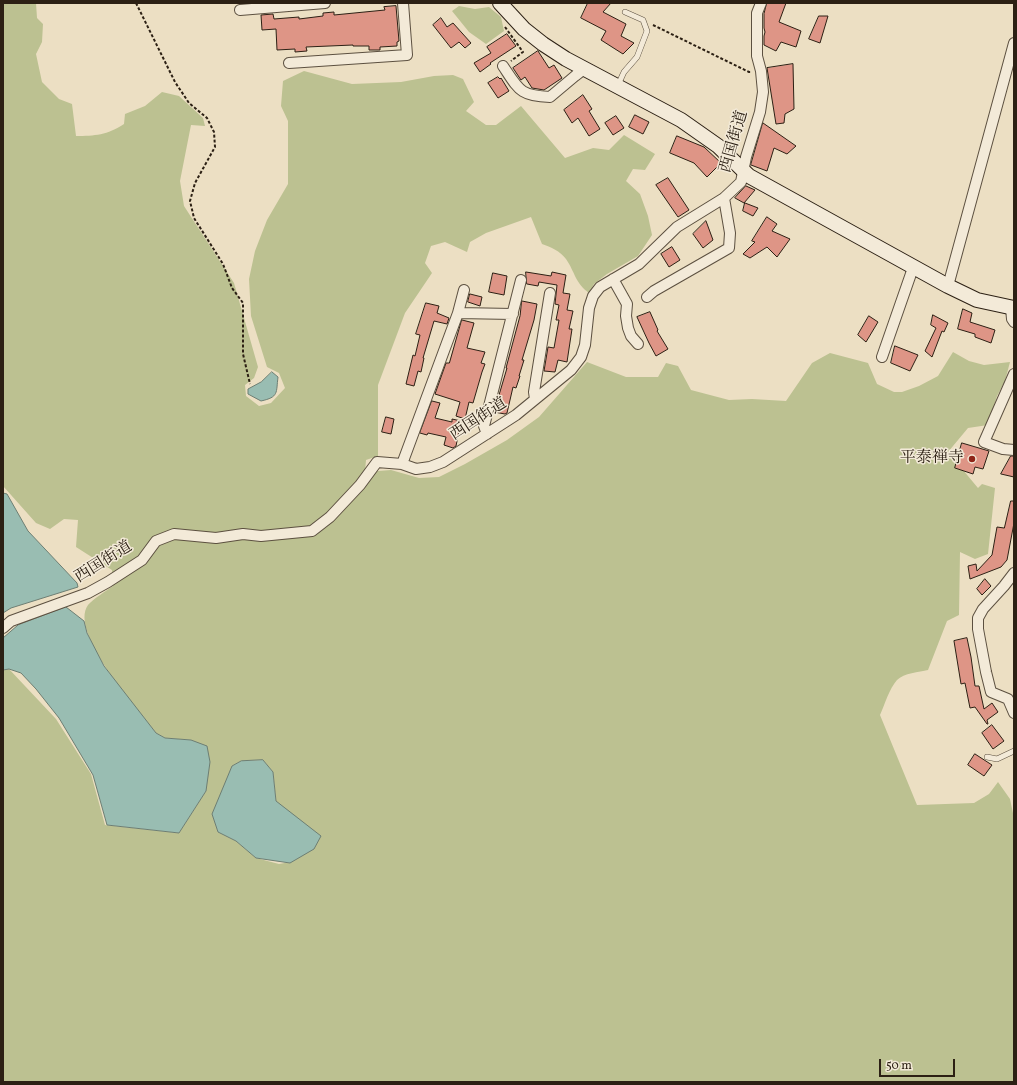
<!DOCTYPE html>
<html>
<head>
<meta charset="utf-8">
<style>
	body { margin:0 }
	#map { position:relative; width:1017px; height:1085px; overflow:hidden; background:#ecdfc3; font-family:Vollkorn,serif }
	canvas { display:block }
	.frame { position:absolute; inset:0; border:4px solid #2c2014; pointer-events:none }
	.scale { position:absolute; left:879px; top:1059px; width:76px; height:18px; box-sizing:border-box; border:2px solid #2c2014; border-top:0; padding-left:5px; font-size:12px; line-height:14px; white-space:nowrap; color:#2c2014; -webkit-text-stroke:3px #f3ead8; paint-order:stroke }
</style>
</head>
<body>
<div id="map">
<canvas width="1017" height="1085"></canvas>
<div class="frame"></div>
<div class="scale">50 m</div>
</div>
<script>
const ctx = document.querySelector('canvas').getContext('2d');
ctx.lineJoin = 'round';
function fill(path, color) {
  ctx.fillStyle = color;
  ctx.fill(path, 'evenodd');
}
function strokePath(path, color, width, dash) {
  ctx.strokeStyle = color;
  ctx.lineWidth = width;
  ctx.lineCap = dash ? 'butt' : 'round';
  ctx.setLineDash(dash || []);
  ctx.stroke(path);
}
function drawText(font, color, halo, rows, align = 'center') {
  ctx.font = font + ' Vollkorn,"Noto Serif JP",serif';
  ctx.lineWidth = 3;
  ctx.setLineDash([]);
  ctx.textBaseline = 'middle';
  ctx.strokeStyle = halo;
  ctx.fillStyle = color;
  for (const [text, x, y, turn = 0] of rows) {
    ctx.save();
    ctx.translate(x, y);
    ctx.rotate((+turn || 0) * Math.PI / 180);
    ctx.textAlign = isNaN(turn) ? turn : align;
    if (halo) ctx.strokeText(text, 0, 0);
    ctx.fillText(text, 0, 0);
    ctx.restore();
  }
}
fill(new Path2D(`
	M3,3H36L37,18L43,24L42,42L36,54L42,82L59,99L72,104L76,136C95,136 107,135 124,124L125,114L145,106L162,92L179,96L203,118L205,126L191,125L180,181L184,206L234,283L258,367L254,378L245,385L246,396L259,406L271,403L285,388L279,373L267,367L251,316L249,279L255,251L267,220L288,184V121L281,106L283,81L304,71L352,84L401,82L434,76L453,75L463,79L474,102L466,111L486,125H496L521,106L565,158L593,148L609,150L624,135L655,154L645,170L633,169L626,181L640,194L648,216L652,235L638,256L607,274L594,284L589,293C575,283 575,272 566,259C560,251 551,247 542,244L531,217L486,233L470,242L467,252L445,242L431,246L425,263L432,273L405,313L378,385V456L366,460L365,472L391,470L419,478L439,477L465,464L507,440L539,417L587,362L626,377H658L666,363L678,366L691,390L729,400L752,399L786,401L812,363L830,353L868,363L877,384L894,392H902L919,386L938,376L953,352L969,361L984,365L1010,362L1005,381L997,396L988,425L968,428L948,452L978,488L982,484L995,488L988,554L975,559L960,552L959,615L947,621L928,670C919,672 904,673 897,680C889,689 885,704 880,715L917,805L974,803L989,794L998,782L1010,799L1014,818V1082H3V670L9,669L56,719L91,774L105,825L179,833L206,791L191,740L165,738L156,733C139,711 68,632 88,605C92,600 107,590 113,586L112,570L76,547L78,520L64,519L50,529L36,523L3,486ZM263,760L273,772L276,801L290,862L279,864L256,858L236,841L217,831L232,766L241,761Z
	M459,6L475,9L489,7L501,17L504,31L486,44L469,32L452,11Z`), '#bcc191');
const water = new Path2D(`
	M272,372L278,377C276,393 279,397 261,401L248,394V389L261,382Z
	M3,493L7,494L28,531L77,583L78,587L11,608L3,613Z
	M66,607L84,621L87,633L104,666L156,733L165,738L191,740L207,746L210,762L206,791L179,833L107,825L93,775L59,718L36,689L21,673L9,669L3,670V638L18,625Z
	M263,760L273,772L276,801L321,836L314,849L290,863L256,858L236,841L218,832L212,814L232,766L241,761Z`);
fill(water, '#99bdb2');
strokePath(water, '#6d7e73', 1);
const building = new Path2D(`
	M588,3H611L603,12L626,24L621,36L634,43L623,54L601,40L606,31L581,18Z
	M767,3H786L779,22L801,31L796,47L781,42L776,51L764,45V36L765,32L764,28V14Z
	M396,6L399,41L397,42V46L380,47V50H369V46H353V45L306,47L307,51L295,52V49L277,50L276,29L262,30L261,15L273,14L274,19L299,17V19L323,16V13L334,12V15L385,10L384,7Z
	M819,16H828L820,43L809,39Z
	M441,18L447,27L453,23L471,43L465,48L459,42L451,48L433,25Z
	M507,34L516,46L490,63L491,64L480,72L474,63L491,53L487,47Z
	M538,51L549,68L554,65L562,78L544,90L532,88L525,77L521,80L513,68Z
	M793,64L794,109L785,114L784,123L776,124L767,68Z
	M498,77L500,79L501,78L509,91L498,98L488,83Z
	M583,95L592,109L589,111L600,129L589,136L578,118L572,123L564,110Z
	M635,115L649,122L643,134L629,127Z
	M616,116L624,128L613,135L605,123Z
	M763,123L796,146L787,154L774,148L767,171L751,165Z
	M677,136L704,147L721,163L707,177L694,163L670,153Z
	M668,178L689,210L678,217L656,185Z
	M746,186L755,190L744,203L735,198Z
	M745,203L758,208L753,216L743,211Z
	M767,217L777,224L772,231L790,239L777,257L767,247L750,258L743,254L755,242L752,241Z
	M706,221L713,240L703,248L693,234Z
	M672,247L680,260L669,267L661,254Z
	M526,272L551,276L552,272L566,275L563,293L570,294L567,310L573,311L569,329H572L567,362L558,360L555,372L544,371L548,347L554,348L559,320H556L559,305L555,304L557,285L539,282L538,286L527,284Z
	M493,273L507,276L504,295L489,292Z
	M470,294L482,297L480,306L468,302Z
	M522,301L537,304L534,320L522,360H524L519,376H520L516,388L513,387L507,413L505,414L494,412L507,368H506L520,316Z
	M426,303L439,306L437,313L449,318L447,324L434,321L423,358H424L421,372L418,371L414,386L406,384L413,355L415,356L420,335L416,334Z
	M963,309L972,313L970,322L995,330L991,343L975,337V334L958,329Z
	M650,312L658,330L657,331L668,349L656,356L649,343L637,317Z
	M933,315L948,323L944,332L942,331L932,357L925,351L936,328L931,325Z
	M869,316L878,322L866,342L858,335Z
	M462,320L474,323L467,348L485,352L481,363L485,364L482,372L473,403L469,402L465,419L456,416L460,402L435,394L446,363H449Z
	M895,346L918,355L910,371L891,363Z
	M432,401L440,403L435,418L452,422V419L461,421L456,446L453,448L444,445L446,437L428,433L427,435L420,433Z
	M386,417L394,419L391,434L382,432Z
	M962,443L989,451L983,469L975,467L973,474L955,468Z
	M1011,456H1014V477L1001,474Z
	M1011,501H1014V523L1007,560L1001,567L970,579L968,566L976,564L977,571L992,555L997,527L1004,528Z
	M985,579L991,586L982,595L977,589Z
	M967,638L971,657L975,686H979L984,709L992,703L998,712L987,720L988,724H987L975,707L970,708L965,683L961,684L954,641Z
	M992,725L1004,741L993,749L982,733Z
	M975,754L992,765L984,776L968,765Z`);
fill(building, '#de9586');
strokePath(building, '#2c2014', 1);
const lane = new Path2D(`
	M618,85L624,72L637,57L647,31L643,20L625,12
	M987,757L997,759L1014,751`);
const street = new Path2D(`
	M240,10L325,3
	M289,63L407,55L403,3
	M503,66C519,90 520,96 550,97L575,76L584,69
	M613,279L627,304L626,316L628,328L631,336L638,344
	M948,286L1014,43
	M647,297L654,291L729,248L730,233L724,198
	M1011,308L1012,319L1014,322
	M458,313L513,314
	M882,357L913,268
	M1014,374L984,442L1003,449L1014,450
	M535,399L534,392L550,293
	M487,434L484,426L521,280
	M402,464L458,313L464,290
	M1014,573L1004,586L983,609L978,618V629L986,672L991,692L1008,699L1014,713
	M3,628L11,621L88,593L108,582L142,560L156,541L174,534L216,538L243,534L261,536L312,531L330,517L360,485L377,462L402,464L416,469L430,467L443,462L516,415L571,370L581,357L585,345L589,308L593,296L600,287L639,264L677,227L724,198L741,182L746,157L760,112L763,92L761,71L757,56V13L761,3`);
const secondary = new Path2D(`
	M500,3L524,29L543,44L566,59L681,120L718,146L749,176L948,286L977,300L1014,308`);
strokePath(lane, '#5c5040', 6);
strokePath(street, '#5c5040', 12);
strokePath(secondary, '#2c2014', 16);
strokePath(new Path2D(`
	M136,3L175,82L189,103L207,118L214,132L215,147L195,183L190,201L194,218L223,264L232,288L243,303V354L250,384
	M653,25L749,72H751
	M505,27L523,52L511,61`), '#2c2014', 2, [3, 2]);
strokePath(lane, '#f3ead8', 5);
strokePath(street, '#f3ead8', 10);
strokePath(secondary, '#f3ead8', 14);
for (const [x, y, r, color] of [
	[972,459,4,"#8f2418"]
]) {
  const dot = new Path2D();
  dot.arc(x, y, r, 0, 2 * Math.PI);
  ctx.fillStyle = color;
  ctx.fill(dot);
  strokePath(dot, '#f3ead8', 1.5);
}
drawText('16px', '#2c2014', '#f3ead8', [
	["西国街道",735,142,-74],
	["西国街道",479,420,-33],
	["西国街道",104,563,-32]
]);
drawText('16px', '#2c2014', '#f3ead8', [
	["平泰禅寺",964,459]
], 'right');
</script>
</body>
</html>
